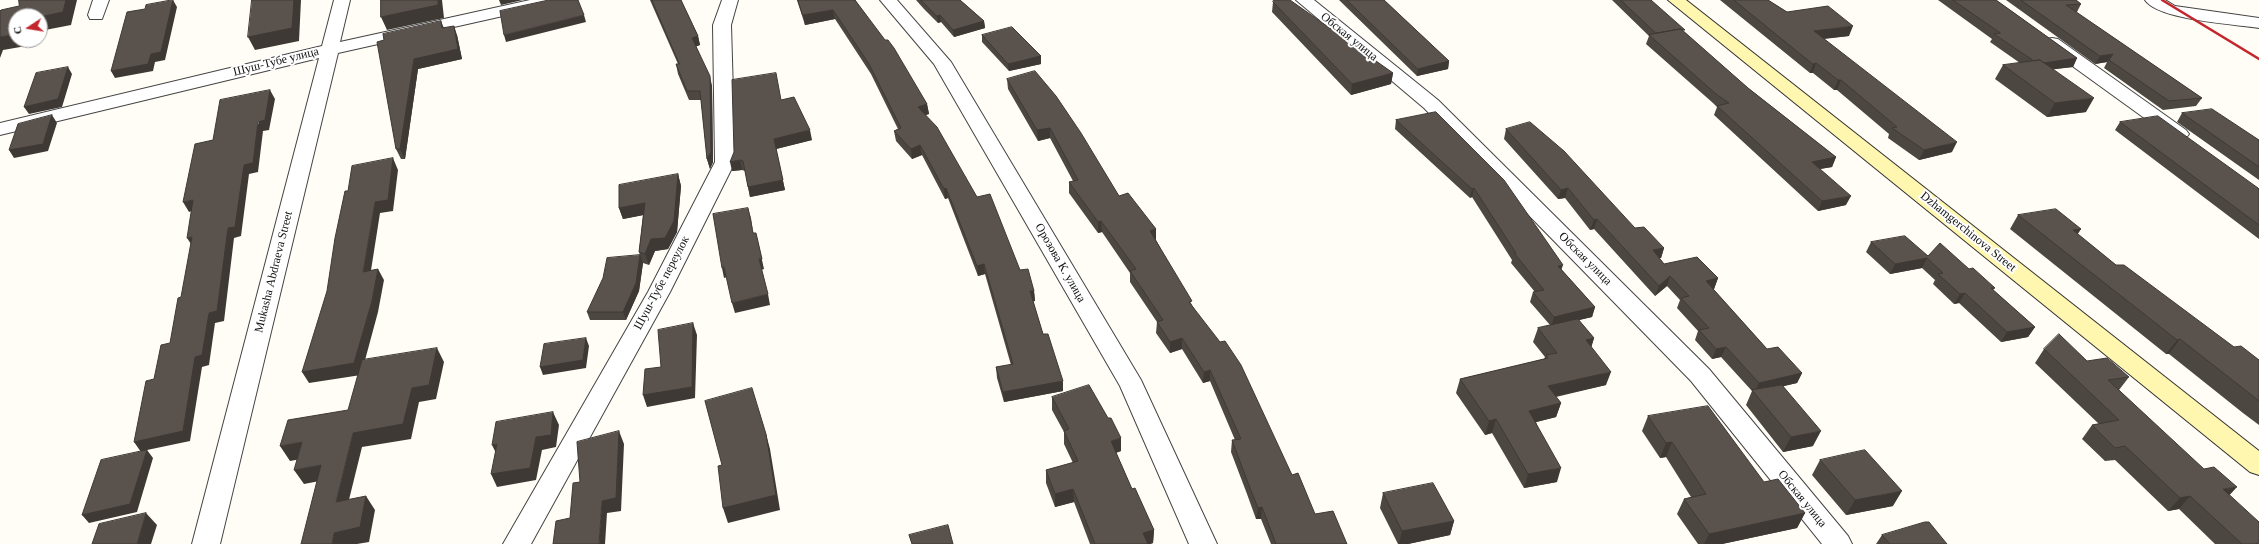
<!DOCTYPE html>
<html>
<head>
<meta charset="utf-8">
<style>
	body { margin:0 }
	#map { position:relative; width:2259px; height:544px; overflow:hidden; background:#fffdf5; font-family:Georgia,serif }
	canvas { display:block }
	.north { position:absolute; left:8px; top:8px; width:40px; height:40px; box-sizing:border-box; background:#fff; border:1px solid #a0a0a0; border-radius:50%; rotate:258deg; font-size:11px; font-weight:700; line-height:16px; text-align:center; color:#111 }
	.north::after { content:''; display:block; margin:auto; width:14px; height:18px; background:#c4262e; clip-path:polygon(50% 0,100% 100%,50% 72%,0 100%) }
</style>
</head>
<body>
<div id="map">
<canvas width="2259" height="544"></canvas>
<div class="north">С</div>
</div>
<script>
const ctx = document.querySelector('canvas').getContext('2d');
ctx.lineJoin = 'round';
function strokePath(path, color, width, dash) {
  ctx.strokeStyle = color;
  ctx.lineWidth = width;
  ctx.lineCap = dash ? 'butt' : 'round';
  ctx.setLineDash(dash || []);
  ctx.stroke(path);
}
function fill(path, color) {
  ctx.fillStyle = color;
  ctx.fill(path, 'evenodd');
}
function drawText(font, color, halo, rows, align = 'center') {
  ctx.font = font + ' Georgia,serif';
  ctx.lineWidth = 4;
  ctx.setLineDash([]);
  ctx.textBaseline = 'middle';
  ctx.strokeStyle = halo;
  ctx.fillStyle = color;
  for (const [text, x, y, turn = 0] of rows) {
    ctx.save();
    ctx.translate(x, y);
    ctx.rotate((+turn || 0) * Math.PI / 180);
    ctx.textAlign = isNaN(turn) ? turn : align;
    if (halo) ctx.strokeText(text, 0, 0);
    ctx.fillText(text, 0, 0);
    ctx.restore();
  }
}
const street = new Path2D(`
	M93,0H109L102,19H90L88,15Z
	M334,0H350L340,42L530,0H560L558,4L552,5L338,53L220,544H192L319,58L0,135V123L322,46Z
	M722,0H738L731,25L735,162L670,292L531,544H503L648,292L715,162L713,25Z
	M880,0H897L951,62L1141,380L1217,544H1189L1120,386L934,64Z
	M1296,0H1314L1438,100L1709,369L1848,536L1852,544H1822L1691,381L1424,108Z
	M2145,0H2165L2175,6L2259,18V28C2234,24 2158,20 2145,0Z
	M2052,38L2058,39L2186,130L2189,134L2186,138L2179,140L2172,138L2046,47L2043,43L2046,39Z`);
const secondary = new Path2D(`
	M1668,0H1686L2259,451V475L2250,472Z`);
strokePath(street, '#444', 2);
strokePath(secondary, '#333', 2);
fill(street, '#fff');
fill(secondary, '#fff6b0');
strokePath(new Path2D(`
	M2162,0L2259,59`), '#c4262e', 2.5);
fill(new Path2D(`
	M650,0H681L698,36L700,45L696,46L712,86L713,162L710,169L707,159L701,100H689L678,74L676,64H678Z
	M797,0H855L927,104L929,114L925,115L977,197L1020,270L1034,291L1035,301H1033L1043,334L1063,391L1004,402L997,378L996,367L1011,365L985,274L978,276L948,198L945,199L922,155L912,159L896,141L894,131L898,129L871,74L835,19L805,25Z
	M916,0H960L984,21L985,28L954,37L941,22L938,23L924,9Z
	M1339,0H1384L1449,61L1448,69L1417,76Z
	M1612,0H1651L1684,32L1748,88L1836,157L1832,167L1820,169L1846,205L1818,211L1714,115L1717,107L1713,103L1646,44L1649,36Z
	M1720,0H1768L1787,12L1849,36L1824,39L1952,152L1919,160L1888,138L1889,134L1837,90H1834L1813,73H1810Z
	M1938,0H1996L2077,58L2073,67L2053,69L2086,112L2047,117L1995,79L2003,65L2020,63L1990,42L1992,39Z
	M2006,0H2076L2081,4L2077,12H2076L2202,98L2196,106L2163,110L2104,68L2107,62L2095,64Z
	M1273,2L1393,73L1391,84L1351,95L1272,12Z
	M441,21L444,28L457,35L462,59L418,69L405,159H401L396,149L384,40Z
	M982,35L1041,56V64L1009,71L982,42Z
	M1007,79L1119,196L1156,229V240L1192,305L1315,514L1347,544H1271L1261,519H1256L1247,494L1231,452L1232,440H1235L1210,381L1203,383L1182,349L1170,353L1156,333L1157,322L1130,282V273L1102,232L1098,233L1069,193V182L1073,181L1050,138L1038,141L1008,89Z
	M781,100L812,140L776,149L785,190L750,197L745,171L742,170L732,171Z
	M1436,112L1562,270L1595,307L1592,317L1578,320L1594,338L1591,347L1606,385L1556,397L1561,403L1556,417L1536,422L1557,482L1524,488L1492,433L1485,435L1456,393L1460,379L1544,359L1545,357L1533,342L1538,328L1550,325L1530,302L1533,292H1535L1511,263L1512,260L1472,197L1470,198L1395,129L1396,120Z
	M2182,113L2259,140V180L2177,122Z
	M2120,122L2259,189V239L2115,130Z
	M1506,129L1635,228L1664,248L1661,258H1659L1664,264L1718,278L1714,289H1713L1767,349L1802,373L1797,383L1783,386L1813,446L1783,452L1746,405L1752,391L1721,357L1712,359L1695,340L1698,331L1677,308L1680,300L1667,286L1655,296L1594,229L1590,230L1565,198L1558,199L1504,139Z
	M678,174L681,186L677,232L668,249L655,251L649,265L643,263L639,291L626,320H590L587,312L640,255L639,252L643,215L623,219L619,208Z
	M2018,215L2081,229L2077,234L2116,265L2234,347L2259,360V425L2243,413L2169,354H2166L2010,229Z
	M1871,242L1928,256L1969,269L1995,288L1993,290L2035,327L2028,337L2001,342L1959,303L1954,304L1933,284L1935,280L1922,268L1890,274L1866,252Z
	M2044,349L2087,361L2129,377L2119,390L2229,495L2259,544H2215L2179,509L2168,511L2115,460L2105,461L2082,439L2092,425L2099,424L2035,363Z
	M1052,397L1121,451L1116,453L1132,489L1154,530L1153,543L1150,544H1090L1074,502L1055,507L1046,483V470L1073,463L1064,444V432L1052,410Z
	M1648,416L1764,482L1805,513L1797,528L1722,544H1698L1677,514L1684,499L1691,497L1666,457L1660,458L1642,431Z
	M1820,460L1893,506L1846,515L1812,475Z
	M1383,493L1454,521L1450,535L1408,544H1398L1380,508Z
	M1882,535L1947,544H1876Z`), '#4d4742');
fill(new Path2D(`
	M66,0H77L71,25L40,31V17Z
	M173,0L177,7L165,60L155,62L153,71L115,78L111,71L151,54Z
	M294,0H301L299,41L255,50L248,37Z
	M438,0H442L444,18L387,30L381,17Z
	M499,0H523L501,5Z
	M833,10L835,19L805,25L803,15Z
	M584,15L586,22L506,42L504,35Z
	M940,15L941,22L938,23L937,16Z
	M984,21L985,28L954,37L953,30Z
	M454,26L457,35L462,59L418,69L405,159L400,149L414,59Z
	M1853,26L1849,36L1810,40L1814,31Z
	M16,34V40H33L32,45L3,50L0,58V37Z
	M698,36L700,45L695,47L692,38Z
	M2113,54L2107,62L2095,64L2100,56Z
	M1041,56V64L1009,71L1008,64Z
	M2077,58L2073,67L2032,72L2037,64Z
	M1449,61L1448,69L1417,76L1418,69Z
	M1816,63L1813,73H1810L1813,64Z
	M68,67L72,74L62,107L29,114L24,107Z
	M1393,73L1391,84L1351,95L1352,84Z
	M710,76L712,86L713,162L710,169L707,159Z
	M1838,80H1841L1837,90H1834Z
	M270,90L275,99L269,130L263,131L258,172L249,174L241,236L234,238L224,321L215,323L209,365L202,367L190,441L147,450L153,458L137,512L89,523L82,515L141,452L134,442L195,357L209,313L228,228L244,165Z
	M2094,98L2086,112L2047,117L2055,103Z
	M927,104L929,114L919,117L918,107Z
	M52,115L57,123L48,151L14,158L9,150Z
	M1050,128V138L1038,141L1037,130Z
	M810,130L812,140L776,149L785,190L750,197L748,187L774,139Z
	M1957,142L1952,152L1919,160L1924,150Z
	M920,145L922,155L912,159L911,149Z
	M1836,157L1832,167L1807,171L1812,162Z
	M393,158L398,170L393,211L380,213L369,283L363,272L375,202Z
	M740,160L742,170L732,171L730,162Z
	M678,174L681,186L677,232L668,249L655,251L649,265L645,254Z
	M946,188L948,198L945,199L944,189Z
	M1474,188L1472,197L1470,198L1472,189Z
	M1568,188L1565,198L1558,199L1561,190Z
	M1851,196L1846,205L1818,211L1822,201Z
	M193,200L199,209L189,212L183,202Z
	M645,203L649,214L623,219L619,208Z
	M748,208L751,218L755,244L753,233Z
	M1597,219L1594,229L1590,230L1594,220Z
	M1101,221L1102,232L1098,233V222Z
	M1156,229V240L1150,231Z
	M2081,229L2072,243L2073,230Z
	M756,233L764,269L761,270L759,259Z
	M192,237L193,247L187,238Z
	M1664,248L1661,258L1649,260L1653,250Z
	M640,255L643,263L639,291L626,320L623,312Z
	M1927,258L1922,268L1890,274L1895,264Z
	M984,264L985,274L978,276L977,266Z
	M1563,265L1560,274L1558,266Z
	M724,267L727,277L724,278L722,268Z
	M378,269L384,280L378,312L361,375L309,383L302,372Z
	M1670,276L1667,286L1655,296L1659,286Z
	M1718,278L1714,289L1702,291L1706,281Z
	M1030,291H1034L1035,301L1031,302Z
	M1965,293L1959,303L1954,304L1960,294Z
	M768,294L770,305L735,313L732,303Z
	M1595,307L1592,317L1551,327L1554,317Z
	M693,323L697,335L695,398L647,407L643,395Z
	M2035,327L2028,337L2001,342L2007,332Z
	M586,338L589,346L586,368L543,375L540,367Z
	M1182,338V349L1170,353V342Z
	M1594,338L1590,352L1586,340Z
	M2180,339L2169,354H2166L2177,340Z
	M1726,347L1721,357L1712,359L1716,349Z
	M437,348L444,362L436,399L419,402L411,439L362,447L345,516L336,502L353,433Z
	M1210,370V381L1203,383L1204,372Z
	M1611,372L1606,385L1543,399L1548,386Z
	M1802,373L1797,383L1755,393H1754L1759,383Z
	M1063,381V391L1004,402L1003,392Z
	M1561,403L1556,417L1525,425L1529,411Z
	M553,412L559,425L556,447L542,450L536,480L497,487L491,474L536,437Z
	M1496,419L1492,433L1485,435L1489,421Z
	M619,431L624,444L621,511L607,513L605,544H599L602,501Z
	M1821,431L1813,446L1783,452L1791,437Z
	M766,434L770,449L780,510L728,523L723,508Z
	M1121,438V451L1111,454V441Z
	M302,442L312,457L290,461L280,446Z
	M1672,442L1666,457L1660,458L1666,443Z
	M497,444L498,457L492,445Z
	M321,465L330,479L304,484L294,470Z
	M1561,468L1557,482L1524,488L1528,474Z
	M2237,487L2225,500L2223,489Z
	M1073,489L1074,502L1055,507V494Z
	M1902,491L1893,506L1846,515L1855,500Z
	M366,496L375,510L369,542L357,544H332L334,533Z
	M2190,496L2179,509L2168,511L2180,498Z
	M1262,507L1261,519H1256L1258,508Z
	M146,513L157,525L151,544H137Z
	M1805,513L1797,528L1722,544H1704L1709,534Z
	M1454,521L1450,535L1408,544H1399L1402,531Z
	M1154,530L1153,543L1150,544H1142L1143,533Z`), '#3f3936');
const building = new Path2D(`
	M19,0H66L63,12L40,17V16H16V34L0,37V11L1,10L19,6Z
	M173,0L161,52L151,54L148,64L111,71L127,12L145,9L146,5Z
	M252,0H294L292,28L248,37Z
	M381,0H438V5L381,17Z
	M549,0H578L584,15L504,35L500,11Z
	M652,0H681L698,36L692,38L710,76L711,152L707,159L700,91H687L676,64H679Z
	M798,0H855L885,40H888L894,48L927,104L918,107L937,127L977,197L990,194L1020,270L1028,269L1034,291H1030L1043,334H1048L1063,381L1003,392L996,367L1013,364L984,264L977,266L946,188L944,189L920,145L911,149L894,131L901,128L869,64L833,10L803,15Z
	M921,0H960L984,21L953,30L940,15L937,16Z
	M1274,0H1290L1393,73L1352,84L1273,2Z
	M1347,0H1384L1449,61L1418,69Z
	M1621,0H1651L1685,30H1682L1681,29L1656,33Z
	M1734,0H1768L1787,12L1828,6L1853,26L1814,31L1957,142L1924,150L1892,128L1897,127L1841,80H1838L1816,63L1813,64Z
	M1953,0H1996L2077,58L2044,63L2040,60L2034,61L1994,34L2000,33Z
	M2021,0H2076L2081,4L2066,5L2202,98L2169,101L2109,60L2113,54L2100,56Z
	M441,21L442,28L454,26L458,49L414,59L400,149H396L377,42L384,40L383,34Z
	M1012,27L1041,56L1008,64L982,35Z
	M1681,29L1748,88L1836,157L1812,162L1851,196L1822,201L1717,106L1729,103L1716,94L1649,35Z
	M2040,60L2094,98L2055,103L2003,65Z
	M68,67L58,99L24,107L36,73Z
	M1035,71L1056,96L1081,133L1119,196L1128,193L1156,229L1150,231L1192,301L1189,302L1220,342L1225,341L1241,365L1292,475L1298,473L1315,514L1333,511L1347,544H1276L1262,507L1258,508L1248,483L1232,440L1241,439L1210,370L1204,372L1182,338L1170,342L1157,322L1163,320L1130,271L1136,269L1101,221L1098,222L1069,182L1078,180L1050,128L1037,130L1007,79Z
	M776,73L781,100L794,97L810,130L774,139L783,180L748,187L743,161L740,160L730,162L734,152L732,80Z
	M270,90L265,120L258,122L253,163L244,165L235,227L228,228L217,311L209,313L202,355L195,357L183,431L134,442L146,381L154,379L161,345L170,343L178,298L181,297L192,237L187,238L193,200L183,202L195,144L213,140L220,100Z
	M2212,109L2259,140V167L2182,113Z
	M1436,112L1504,180L1563,265L1558,266L1595,307L1554,317L1533,292L1544,290L1514,253H1516L1474,188L1472,189L1396,120Z
	M52,115L43,144L9,150L18,124Z
	M2158,116L2258,188L2259,189V225L2120,122Z
	M1530,122L1564,151L1635,228L1644,227L1664,248L1653,250L1664,264L1697,257L1718,278L1706,281L1767,349L1778,347L1802,373L1759,383L1726,347L1716,349L1699,330L1709,328L1681,298L1689,296L1670,276L1659,286L1597,219L1594,220L1568,188L1561,190L1506,129Z
	M393,158L388,200L375,202L363,272L378,269L372,301L354,363L302,372L327,291L335,238L345,191H348L352,166Z
	M678,174L674,221L665,238L651,239L645,254L639,252L645,203L619,208V185Z
	M748,208L753,233H756L762,259H759L768,294L732,303L724,267L722,268L713,214Z
	M2056,209L2081,229L2073,230L2116,265H2124L2234,347L2241,346L2259,360V401L2180,339L2177,340L2018,215Z
	M1905,236L1928,256L1940,243L1969,269L1973,268L1995,288H1991L2035,327L2007,332L1965,293L1960,294L1938,274L1943,273L1927,258L1895,264L1871,242Z
	M640,255L636,283L623,312H587L603,278L607,258Z
	M1578,319L1594,338L1586,340L1611,372L1548,386L1561,403L1529,411L1561,468L1528,474L1496,419L1489,421L1460,379L1548,358L1546,355L1557,353L1538,328Z
	M693,323L692,387L643,395L645,369L661,367L658,330Z
	M2059,334L2087,361L2107,358L2129,377L2108,380L2204,469L2214,467L2237,487L2223,489L2259,522V543L2255,544H2242L2190,496L2180,498L2125,446L2115,448L2092,425L2119,420L2044,349Z
	M586,338L583,360L540,367L544,344Z
	M437,348L429,385L412,388L403,424L353,433L336,502L366,496L360,527L334,533L332,544H301L321,465L294,470L302,442L280,446L288,420L348,410L362,360Z
	M1089,385L1108,418H1111L1121,438L1111,441L1132,489L1135,488L1154,530L1143,533L1148,544H1095L1073,489L1055,494L1046,470L1078,461L1064,431L1069,429L1052,397Z
	M1782,385L1821,431L1791,437L1752,390Z
	M752,388L766,434L776,495L723,508L718,466L722,465L705,401Z
	M1708,406L1764,482L1778,479L1805,513L1709,534L1684,499L1706,494L1672,442L1666,443L1648,416Z
	M553,412L551,435L536,437L530,468L491,474L497,444L492,445L496,422Z
	M619,431L616,498L602,501L599,544H553L556,521L570,518L573,483L580,482L577,442Z
	M147,450L130,504L82,515L101,460Z
	M1865,450L1902,491L1855,500L1820,460Z
	M1433,483L1454,521L1402,531L1383,493Z
	M146,513L137,544H92L99,524Z
	M1925,522H1929L1947,544H1890L1882,535Z
	M948,525L953,544H912L909,535Z`);
fill(building, '#5a524d');
strokePath(building, '#3f3936', 1);
drawText('12px', '#111', '#fff', [
	["Обская улица",1349,37,39],
	["Шуш-Тубе улица",276,62,-14],
	["Dzhamgerchinova Street",1968,232,39],
	["Обская улица",1585,259,45],
	["Орозова К. улица",1060,263,60],
	["Mukasha Abdraeva Street",274,272,-76],
	["Шуш-Тубе переулок",662,283,-62],
	["Обская улица",1802,499,51]
]);
</script>
</body>
</html>
